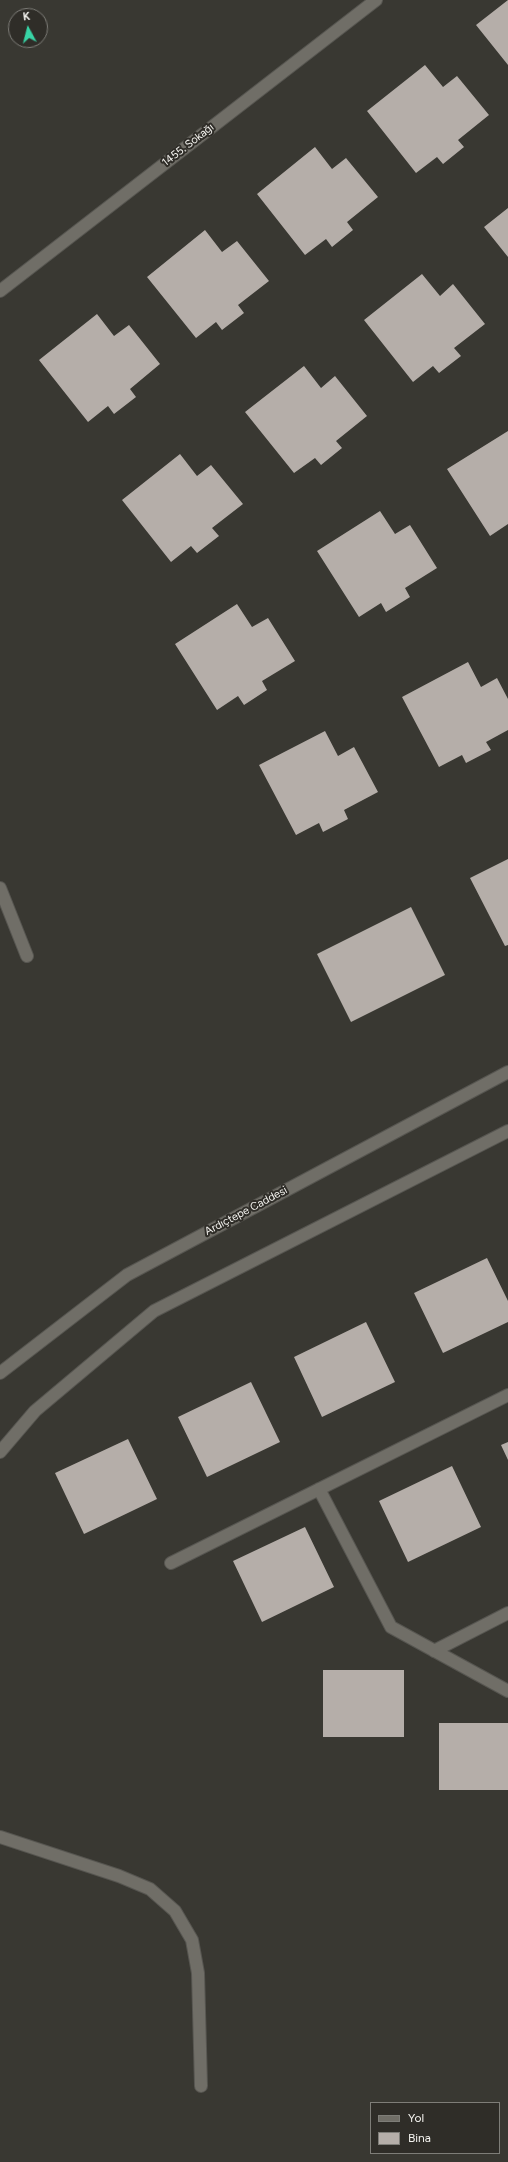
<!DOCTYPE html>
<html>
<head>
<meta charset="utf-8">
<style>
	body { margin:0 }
	#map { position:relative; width:508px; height:2162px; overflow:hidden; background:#393832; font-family:Figtree,sans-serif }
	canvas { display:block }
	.legend { position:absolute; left:370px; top:2102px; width:130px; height:52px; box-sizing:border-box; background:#2f2d28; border:1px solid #7e7d78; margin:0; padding:5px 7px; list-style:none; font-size:12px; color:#f5f4f0 }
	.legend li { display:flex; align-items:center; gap:8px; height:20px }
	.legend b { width:20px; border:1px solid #7e7d78 }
	.north { position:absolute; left:8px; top:8px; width:40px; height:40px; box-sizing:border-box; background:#2f2d28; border:1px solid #7e7d78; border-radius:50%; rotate:353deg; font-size:11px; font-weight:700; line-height:16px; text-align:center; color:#f5f4f0 }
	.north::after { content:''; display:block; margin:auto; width:14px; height:18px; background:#38d4a6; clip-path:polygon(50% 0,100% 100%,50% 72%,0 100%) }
</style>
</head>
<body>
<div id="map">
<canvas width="508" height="2162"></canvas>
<ul class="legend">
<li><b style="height:5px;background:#706e67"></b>Yol</li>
<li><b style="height:11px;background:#b5aea9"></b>Bina</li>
</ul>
<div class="north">K</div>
</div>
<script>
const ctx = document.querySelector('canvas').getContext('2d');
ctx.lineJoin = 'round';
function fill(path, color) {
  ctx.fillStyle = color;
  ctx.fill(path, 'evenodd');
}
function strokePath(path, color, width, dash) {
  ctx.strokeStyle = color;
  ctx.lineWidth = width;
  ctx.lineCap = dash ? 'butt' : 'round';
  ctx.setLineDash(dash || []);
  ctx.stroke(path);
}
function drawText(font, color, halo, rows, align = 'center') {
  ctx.font = font + ' Figtree,sans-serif';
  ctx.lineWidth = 4;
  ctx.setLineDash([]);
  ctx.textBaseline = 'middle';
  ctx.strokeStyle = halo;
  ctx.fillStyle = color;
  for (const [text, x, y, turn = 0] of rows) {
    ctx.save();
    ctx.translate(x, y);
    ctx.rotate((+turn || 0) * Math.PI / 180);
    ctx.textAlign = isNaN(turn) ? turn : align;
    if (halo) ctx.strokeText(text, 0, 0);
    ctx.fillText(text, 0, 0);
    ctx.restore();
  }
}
fill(new Path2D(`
	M508,0V65L476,25Z
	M425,65L443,87L457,76L489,115L458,140L464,147L443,164L437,157L416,173L367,111Z
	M315,147L332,169L346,158L378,197L347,222L353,230L332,247L326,239L305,255L257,194Z
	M508,208V257L484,227Z
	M205,230L222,252L237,241L269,281L238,305L244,313L222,330L216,322L196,338L147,277Z
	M422,274L440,296L453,284L485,324L454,348L461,356L439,373L433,366L413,382L364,320Z
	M97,314L114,336L129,325L160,364L130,389L136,397L114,414L108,406L88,422L39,360Z
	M304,366L321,388L335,376L367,416L336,441L342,448L321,465L315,458L294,473L245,412Z
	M508,431V524L490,536L447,469Z
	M180,454L197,476L211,465L243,504L212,528L219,536L197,553L191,546L171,562L122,500Z
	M380,511L395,534L410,525L437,568L405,588L410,597L386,612L381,603L359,617L317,551Z
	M237,604L252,627L268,618L295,661L262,681L267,690L244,705L238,696L217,710L175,644Z
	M468,662L481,687L497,678L508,699V730L486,742L491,750L466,763L462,755L439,767L402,697Z
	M325,731L338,756L354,747L378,792L344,810L348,819L323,832L319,823L296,835L259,765Z
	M508,859V945L505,946L470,878Z
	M411,907L445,975L351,1022L317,954Z
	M487,1258L508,1301V1322L443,1353L414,1293Z
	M366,1322L395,1382L322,1417L294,1357Z
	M251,1382L280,1442L207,1477L178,1417Z
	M128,1439L157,1499L84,1534L55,1473Z
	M508,1442V1460L501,1445Z
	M452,1466L481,1527L408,1562L379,1501Z
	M305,1527L334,1587L262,1622L233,1561Z
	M323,1670H404V1737H323Z
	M439,1723H508V1790H439Z`), '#b5aea9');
const minor = new Path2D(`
	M0,291L376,0
	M0,888L27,956
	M0,1373L127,1275L508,1072
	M0,1452L35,1411L154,1311L508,1131
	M319,1489L391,1627L508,1691
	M171,1563L508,1395
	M434,1651L508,1613
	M0,1837L119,1876L150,1889L175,1911L192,1940L198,1973L201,2086`);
strokePath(minor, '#575651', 14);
strokePath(minor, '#706e67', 12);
drawText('11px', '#f5f4f0', '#2f2d28', [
	["1455. Sokağı",188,145,-38],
	["Ardıçtepe Caddesi",246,1211,-28]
]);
</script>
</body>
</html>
